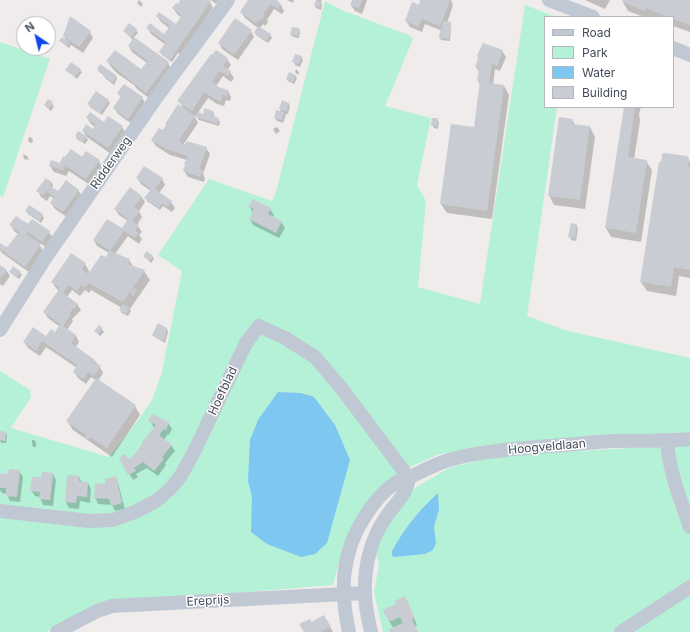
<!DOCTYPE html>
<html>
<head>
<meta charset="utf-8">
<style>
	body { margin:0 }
	#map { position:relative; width:690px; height:632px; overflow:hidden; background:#efeceb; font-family:Inter,sans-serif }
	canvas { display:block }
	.legend { position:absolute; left:544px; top:16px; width:130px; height:92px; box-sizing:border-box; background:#fff; border:1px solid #b4b7bd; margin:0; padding:5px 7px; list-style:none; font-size:12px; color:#434b5a }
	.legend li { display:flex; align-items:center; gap:8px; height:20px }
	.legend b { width:20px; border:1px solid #b4b7bd }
	.north { position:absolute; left:16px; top:16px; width:40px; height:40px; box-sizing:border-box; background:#fff; border:1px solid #b4b7bd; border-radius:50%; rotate:325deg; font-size:11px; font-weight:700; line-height:16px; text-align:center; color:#434b5a }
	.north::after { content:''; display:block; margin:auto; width:14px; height:18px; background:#0c49e7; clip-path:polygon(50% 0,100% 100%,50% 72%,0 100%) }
</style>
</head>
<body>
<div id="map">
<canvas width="690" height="632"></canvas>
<ul class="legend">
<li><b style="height:5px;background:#c0c8d4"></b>Road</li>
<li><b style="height:11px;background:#b5f1d6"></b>Park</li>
<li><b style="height:11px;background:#7ec7f1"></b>Water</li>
<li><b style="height:11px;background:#caccd4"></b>Building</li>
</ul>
<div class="north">N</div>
</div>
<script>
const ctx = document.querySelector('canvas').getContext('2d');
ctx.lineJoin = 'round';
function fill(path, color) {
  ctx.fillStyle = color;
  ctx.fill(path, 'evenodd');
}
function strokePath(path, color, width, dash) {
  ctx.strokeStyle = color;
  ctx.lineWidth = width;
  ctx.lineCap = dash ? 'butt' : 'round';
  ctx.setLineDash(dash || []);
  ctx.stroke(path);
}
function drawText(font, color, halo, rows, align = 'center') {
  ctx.font = font + ' Inter,sans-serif';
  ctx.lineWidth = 3;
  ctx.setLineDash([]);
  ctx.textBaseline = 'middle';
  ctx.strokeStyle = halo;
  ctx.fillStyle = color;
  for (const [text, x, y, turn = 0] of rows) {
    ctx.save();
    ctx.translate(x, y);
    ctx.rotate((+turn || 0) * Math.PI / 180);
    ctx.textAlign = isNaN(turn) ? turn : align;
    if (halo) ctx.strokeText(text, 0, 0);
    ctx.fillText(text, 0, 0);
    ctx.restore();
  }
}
fill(new Path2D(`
	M325,1L344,11L411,36L413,39L385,106L431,118L417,185L426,201L418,287L480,304L525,5L556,17H545V107H557L527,316L568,331L690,358V433L541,442L440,454L405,469L360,514L344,544L333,585L100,604L46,632H0V371L30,390L31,397L11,428L109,457L137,422L152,400L162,372L182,271L158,255L209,179L272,201L276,192Z
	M0,42L50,59L3,197L0,196Z
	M690,445V632H383L374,592L379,564L375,550L384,529L403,500L415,488L449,468L499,455ZM438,497V514L425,554L395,557L392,556V551L417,514Z`), '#b5f1d6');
fill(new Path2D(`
	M278,392L301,393L314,397L335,425L350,460L327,543L315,554L301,557L267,544L251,532L252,497L248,481L250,440L258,420Z
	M438,493L439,510L434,527L436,543L433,550L425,554L395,557L392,556V551C404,529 419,510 438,493Z`), '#7ec7f1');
fill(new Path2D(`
	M139,0L143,4L141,7L137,3Z
	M182,0H207L210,2L213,8L181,55L178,53L172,62L162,55L160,52L166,45L151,34L148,28L165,35L169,28L161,22L157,16L176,25L182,18L177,14L173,8L178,5Z
	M211,0H219L216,4Z
	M250,0H278L276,2L281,5L284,11L282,14L274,9L267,20L268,22L265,26L263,24L260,28L270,35L272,38L268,43L256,35L255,33L258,28L245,18L241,12Z
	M287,0H294L293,3Z
	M317,0H322L321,2L322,5L321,10L316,8L315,5Z
	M353,0H367L362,14L355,11L351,5Z
	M421,0H451L453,5L447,23H450L451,26L450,41L441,40L440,38V30L425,24L422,32L410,27L406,21L419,6Z
	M585,0H610L605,9Z
	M624,0H690V32L673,26V17H644L628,11L623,2Z
	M299,29L300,32L299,38L293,37L291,35Z
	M136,30L138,33L133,38L168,63L171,69L150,99L137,89L134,85L118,74L111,67L107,61L141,70L147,63L132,52L129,46L133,40L124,31Z
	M251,31L254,37L238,60L222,49L219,43Z
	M90,32L93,38L83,53L71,45L69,48L60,41L67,42L64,36Z
	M502,51L506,57L500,71L495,69L493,84L504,86L509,95L492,219L447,213L441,204L475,128L481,86L478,81L479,72L476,67Z
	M301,57L303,60L300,67L295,65L294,62Z
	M227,59L231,65L227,70L230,72L234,78L231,82L223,76L216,86L228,91L231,97L230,101L226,100L224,106L217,104L208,98L195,117L198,123L183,145L206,148L210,154L203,174L205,178L204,182L188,177L184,171L187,160L170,155L156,146L152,140L164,132L184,109L179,101Z
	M72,63L82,72L77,79L67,70Z
	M100,65L116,76L117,79L114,85L105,78L104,75L99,72L98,69Z
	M296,69L299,72L298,75L295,72Z
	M295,76L297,78L294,84L288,81L287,79Z
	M124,85L142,98L146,104L132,124L118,114L114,108L121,98L118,93Z
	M48,100L54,106L51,111L45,106Z
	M108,101L110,103L102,115L90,107L89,104Z
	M282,101L289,104L290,106L288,114H286L283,123L277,121L275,118L277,111L281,112L280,109Z
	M625,107H641L639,114L640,121L634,159L646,161L652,170L641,242L611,237L606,228Z
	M213,111L214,114V118L218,119L220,122L219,126L199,120L197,117Z
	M87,118L104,123L122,127L126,133L111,154L87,137L83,131L93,130L95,127L91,124Z
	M437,119L439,122L438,129L434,128L432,125Z
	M572,120L575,125L590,127L595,137L585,209L554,205L549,195Z
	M277,127L280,131L276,134L273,129Z
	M76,136L86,137L88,140L85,144L77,139Z
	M29,137L32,138L33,141L32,143L29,142L28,140Z
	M23,154L27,156L29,160L24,159Z
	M687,157L690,162V278L679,276L676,296L647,291L641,282Z
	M82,158L99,161L102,167L90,185L69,171L66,176L54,172L50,166Z
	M137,178L162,179L165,185L159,193L171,202L175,208L172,212L163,206L160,210L147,201L146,198L151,191L141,184Z
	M46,179L52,183L53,186L51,188L58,193L78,190L82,196L67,217L55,209L51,203L54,199L50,196L47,201L41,197L38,191Z
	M141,196L145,202L139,211L142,217L137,225L142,232L139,235L142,239L139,244L128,236L115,254L129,260L133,266L144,271L150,280L130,309L131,311L128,316L122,313L120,310L122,308L91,290L89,293L85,290L80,296L72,290L67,297L77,304L81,310L72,319L73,321L67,330L76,336L79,342L75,348L95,361L100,367L103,373L98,381L135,406L140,415L112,457L73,430L67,421L96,380L91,377L86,384L78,378L74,372L77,368L46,347L40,356L28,348L24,342L46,337L55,334L60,327L48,318L44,312L59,291L56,288L52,282L85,264L90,273L107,258L109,253L97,246L94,240L122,230L128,221L119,215L115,209Z
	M29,206L42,215L44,218L41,223L28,214L26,211Z
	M250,207L270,209L274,215L272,218L281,222L285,228L279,238L253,225L250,219L253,213Z
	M11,225L28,226L49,232L53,238L46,247L38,242L43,251L29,272L2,253L0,250V244L6,248L9,247L18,234L14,231Z
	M576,225L578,228L576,241L571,240L570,237Z
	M144,256H152L154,259L151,263Z
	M0,266L6,270L10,276L3,286L0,284Z
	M10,272L20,273L22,275L19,279L12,274Z
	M99,326L104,332L100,336L95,331Z
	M167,329L168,332L165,343L155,337L153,335Z
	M150,421L168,423L172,429L169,435L168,434L164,440L171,445L175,451L165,463L166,465L158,476L147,468L136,474L138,477L133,480L120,458L128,460L135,456L154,428Z
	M1,432L6,433L7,435L6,443H1L0,440Z
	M32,440H34L36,442V447H33L32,444Z
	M19,471L23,477L20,502L10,501L7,494L2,493L0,490V474L9,475Z
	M53,474L56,480L53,506L43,505L40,497L35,496L31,490L42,479Z
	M79,477L82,482L88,483L91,489L90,503L80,501L79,509L69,508L66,502Z
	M115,477L118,483L125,509L115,511L112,505L98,504L95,497Z
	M408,604L417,625L415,626L418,632H391L394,629L389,621Z
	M324,617L333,632H305L311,623Z`), '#0003');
fill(new Path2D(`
	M180,0H209L211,1L170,60L159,52L166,42L146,28L150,23L164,34L170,26L156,16L159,12L176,24L182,15L172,8L176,3L178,4Z
	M248,0H276L281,4L278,9L271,4L263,14L265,15L262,20L260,19L256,23L240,12Z
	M316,0L322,2L319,7L314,5Z
	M352,0H362L359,8L350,5Z
	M420,0H450L440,26L422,19L418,27L405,21L412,2L419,5Z
	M623,0H690V25L673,19V17H668L646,8L645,11L622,2Z
	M70,16L91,31L79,47L63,36Z
	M235,18L252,30L234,55L218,43Z
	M443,21L451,22L449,39L439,38L440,29H442Z
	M129,23L137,29L131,37L123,31Z
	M258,26L271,34L266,41L254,33Z
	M292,27L299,28L298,36L290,35Z
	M62,37L70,42L67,46L59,41Z
	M134,37L169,62L146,93L106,61L115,50L141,69L148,61L128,46Z
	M483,43L503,50L497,66L492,63L489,83L504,85L487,211L440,204L451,124L474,127L480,81H477L479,68L475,67L478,59L477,58L478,56L477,55Z
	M216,50L228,58L223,66L231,71L228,76L219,71L212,82L220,88L228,90L227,96L223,95L221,101L213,98L204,92L192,111L177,101L211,54L212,55Z
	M295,54L302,56L299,64L292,62Z
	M71,62L81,69L75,77L65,70Z
	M100,64L116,75L113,83L102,75L103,74L97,69Z
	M289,72L296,75L293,82L286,79Z
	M124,84L143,97L128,119L113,108L121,96L117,93Z
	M96,91L109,100L100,113L87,104Z
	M48,99L53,102L49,109L44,105Z
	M282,100L289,103L287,112L279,109Z
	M178,104L195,116L179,140L180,141V142L184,145L187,141L207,147L199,169L203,171L200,177L183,171L185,165L184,164L188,156L166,149L151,140L159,128L163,130L166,125L165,124Z
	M624,107H635L628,157L647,160L636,233L605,228Z
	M204,108L213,111V116L219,118L218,124L196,117L198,112L203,114Z
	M276,110L284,112L282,120L274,118Z
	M90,112L104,122L108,116L123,126L108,148L82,131L86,124L93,129L96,125L86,118Z
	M559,117L573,119L572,124L590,126L580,200L548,196Z
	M432,118H438L437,126H431Z
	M78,131L87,136L83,142L75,136Z
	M71,149L82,157L86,151L100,160L86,179L66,166L63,170L49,166L51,160L60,163L63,156L65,157Z
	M664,153L687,156L689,159L688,167H690V270L674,267L671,287L640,282L659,162H661L662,154Z
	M144,166L163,178L155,189L172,201L168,207L162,203L159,208L144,198L151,189L136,178Z
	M45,179V178L52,182L50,186L58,191L66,180L79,190L63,212L50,203L54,197L46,191L43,195L36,191Z
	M130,187L142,196L134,207L140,211L132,221L139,225L135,231L139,233L135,238L124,231L110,251L130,259L128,264L145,270L123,302L89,283L85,288L81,285L77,291L68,285L63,293L78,304L74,309L73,308L69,314H71L63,326L76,335L71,343L95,360L94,362L101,366L94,376L88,372L83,379L73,372L77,365L42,341L36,351L23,342L33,327L46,336L51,329L55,332L60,324L43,312L60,288L51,282L71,253L86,263L82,269L88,274L101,255L106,257L109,250L93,240L107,219L122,228L128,219L114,209Z
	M253,199L271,208L268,214L282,221L276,233L249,219L254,209L248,207Z
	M29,205L43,214L39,221L25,211Z
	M16,216L28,224L32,219L50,231L42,242L28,232L26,234L41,244L25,267L0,249V243L6,247L8,246L19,232L9,225Z
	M571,223L577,224L575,238L568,237Z
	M147,251L153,256L149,261L143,256Z
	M0,265L7,270L0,279Z
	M13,266L21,272L17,277L9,272Z
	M134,288L137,290L133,296L130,293Z
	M123,304L130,308L126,314L119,310Z
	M158,323L167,328L164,341L152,335Z
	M99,325L103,328L98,334L94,331Z
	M96,378L136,405L107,448L90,437L88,440L84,438L86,435L66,421Z
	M152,414L169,422L166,430L164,429L159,435L172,445L162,457L164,459L154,471L143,462L134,468L136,471L128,475L119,458L125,454L129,459L134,455L143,443L142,442L156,425L148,421Z
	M0,431L6,432L5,441L0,440Z
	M9,469L20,470L17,497L6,496V488H0V473L8,474Z
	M42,472L53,473L50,500L39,499L40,492L30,491L32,477H41Z
	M67,475L79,476V481L88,482L87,497L77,496L76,503L65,502Z
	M116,476L122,503L111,506L109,499L94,498L95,483L105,484V479Z
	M405,596L415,618L412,619L418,632H390L389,629L403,623L400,617L389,622L383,610L396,604L395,601Z
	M324,615L331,627L321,631L322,632H304L299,624L310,619L311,622Z`), '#caccd4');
strokePath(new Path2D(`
	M549,0L593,17
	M673,48L690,55
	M0,330L44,260L156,98L228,0
	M667,440C669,471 680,499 690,527
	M0,511L90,521L113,520L135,512L156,501L170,489L180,477L193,454L246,343L259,326L285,338L315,357L342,389L409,478
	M57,632L97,611L112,606L365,593
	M349,632C340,592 341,554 364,518C372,505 384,489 399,481C402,479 406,479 410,477C423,471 435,464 449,460C480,451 515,449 548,446C570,445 592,442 614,441C639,440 665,442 690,439
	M371,632C368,619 365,606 365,593C364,567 371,538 386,517C396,502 406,496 409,478
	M621,632L690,587`), '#c0c8d4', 14);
drawText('12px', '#434b5a', '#fff', [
	["Ridderweg",111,163,-55],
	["Hoefblad",223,391,-65],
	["Hoogveldlaan",547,447,-5],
	["Ereprijs",208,601,-3]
]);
</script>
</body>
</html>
